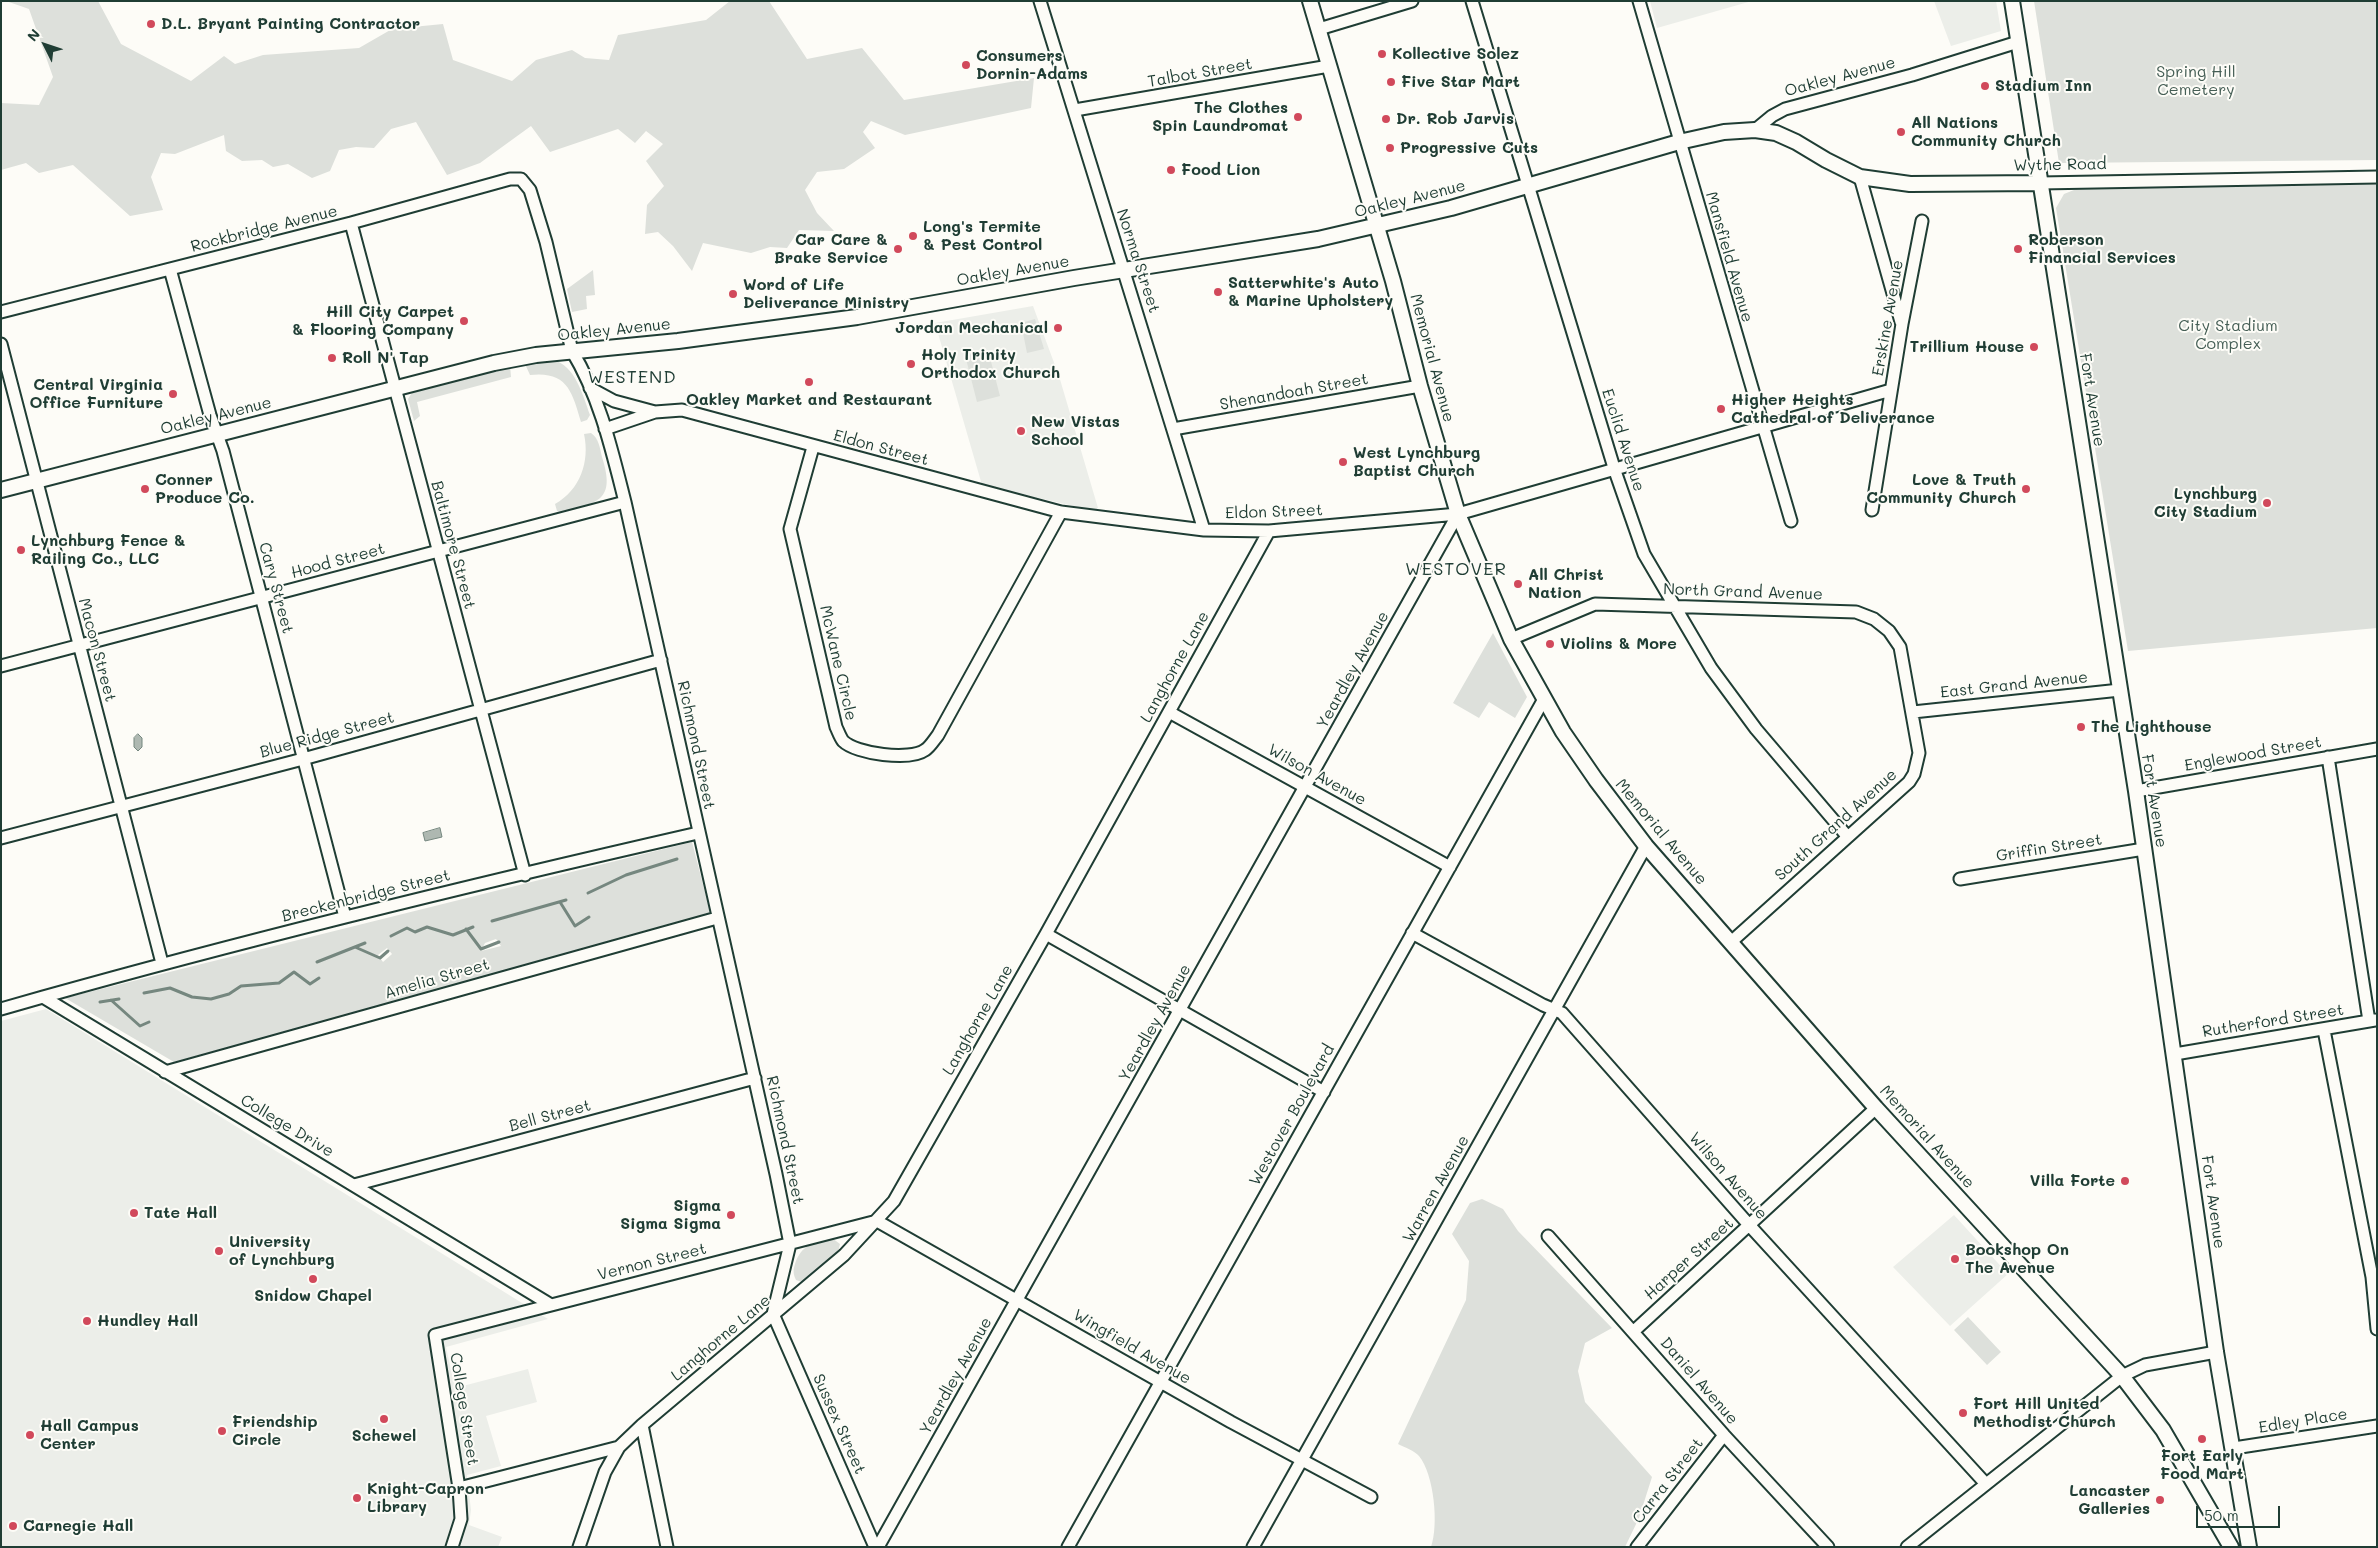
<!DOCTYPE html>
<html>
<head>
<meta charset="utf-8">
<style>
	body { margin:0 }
	#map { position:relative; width:2378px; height:1548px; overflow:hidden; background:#fdfcf7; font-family:Mali,sans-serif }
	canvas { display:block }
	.frame { position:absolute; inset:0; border:2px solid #1f3d34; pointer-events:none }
	.north { position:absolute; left:20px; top:20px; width:50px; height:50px; -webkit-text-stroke:4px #fdfcf7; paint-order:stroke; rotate:311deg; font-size:14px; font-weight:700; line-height:20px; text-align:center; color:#1f3d34 }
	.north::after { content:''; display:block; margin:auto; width:18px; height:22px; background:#1f3d34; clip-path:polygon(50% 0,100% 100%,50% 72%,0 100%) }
	.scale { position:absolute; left:2196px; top:1506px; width:84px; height:22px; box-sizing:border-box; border:2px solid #1f3d34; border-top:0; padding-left:6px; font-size:15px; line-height:18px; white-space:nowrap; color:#1f3d34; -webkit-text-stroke:4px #fdfcf7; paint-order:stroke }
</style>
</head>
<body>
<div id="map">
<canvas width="2378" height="1548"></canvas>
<div class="frame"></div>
<div class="north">N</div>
<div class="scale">50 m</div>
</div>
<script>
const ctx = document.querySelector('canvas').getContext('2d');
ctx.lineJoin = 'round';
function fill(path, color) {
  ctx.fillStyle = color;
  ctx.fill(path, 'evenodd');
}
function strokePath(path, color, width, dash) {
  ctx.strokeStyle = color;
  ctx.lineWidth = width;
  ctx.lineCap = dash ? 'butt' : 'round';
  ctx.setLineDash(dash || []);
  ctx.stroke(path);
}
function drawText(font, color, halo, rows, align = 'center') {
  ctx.font = font + ' Mali,sans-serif';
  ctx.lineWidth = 4;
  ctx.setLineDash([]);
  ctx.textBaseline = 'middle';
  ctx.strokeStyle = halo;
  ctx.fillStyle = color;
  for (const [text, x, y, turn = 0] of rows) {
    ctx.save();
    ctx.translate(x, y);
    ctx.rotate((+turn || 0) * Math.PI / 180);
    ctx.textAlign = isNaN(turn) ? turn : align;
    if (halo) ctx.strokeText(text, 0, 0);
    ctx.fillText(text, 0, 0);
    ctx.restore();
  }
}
fill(new Path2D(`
	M1650,1H1752L1657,28Z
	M1934,1H1996L2001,31L1951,46Z
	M1033,306L1059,376L1098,508L1095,511L982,485L935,323Z
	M46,1009L548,1319L446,1347L455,1388L528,1369L537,1402L486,1416L501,1466L467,1475L471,1510L469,1525L502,1537L498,1547H1V1021Z
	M1954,1215L2008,1274L1950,1326L1893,1267Z`), '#eceee9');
fill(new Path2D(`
	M6,1H98L121,44L191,81L224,56L235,64L263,55L359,48L392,29L443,24L453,60L512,81L536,60L572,50L585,58L609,60L618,35L706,20L730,1H769L807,59L862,48L904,100L1034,78L1031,108L905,135L871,121L863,132L875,148L844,169L817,172L805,190L817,213L834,231L799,230L787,248L770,247L751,253L703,243L692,271L673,246L658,232L645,234L647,205L664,186L646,161L663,144L646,131L635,143L618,129L550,152L531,126L480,163L447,175L416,122L391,129L374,148L356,147L339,150L330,171L312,178L288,164L273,167L262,160L242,161L226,151L224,135L175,154L161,153L151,177L163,210L130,216L73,165L39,173L26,163L1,170V103L39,105L53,77L29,9Z
	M2034,1H2377V160L2059,163Z
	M2377,184V628L2128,651L2056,208L2064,194L2079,188Z
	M593,270L595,295L586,296L587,309L572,312L567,289Z
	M1035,319L1044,349L1027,353L1021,323Z
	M988,350L1000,396L977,402L965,355Z
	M553,360C575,365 583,395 590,415L587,420L581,422C572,391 567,371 530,375L525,364Z
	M510,365L511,377L417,402L420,416L414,421L408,399L413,391Z
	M591,433C599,438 600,449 602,457C616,501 598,503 560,512L557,511L555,504C580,490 590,462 584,434Z
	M1493,633L1527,697L1515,718L1489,702L1479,718L1453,703Z
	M692,842L711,915L174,1062L65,998ZM496,939L501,946L481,951L485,943ZM387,948L392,954L383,962L378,955Z
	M1482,1199L1503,1209L1518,1231L1612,1328L1585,1343L1578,1371L1585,1402L1652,1477L1639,1518L1625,1547H1431C1439,1525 1434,1474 1419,1456C1415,1451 1404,1447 1398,1444L1466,1300L1469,1261L1452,1234L1470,1203Z
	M832,1238L840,1244L838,1252L806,1279L802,1282L796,1280C793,1274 793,1270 795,1264C801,1245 814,1242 832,1238Z
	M1968,1317L2001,1352L1987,1365L1954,1330Z`), '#dde0db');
const water = new Path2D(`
	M138,734L142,738V747L138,751L134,747V738Z
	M440,828L442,837L425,841L423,833Z`);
fill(water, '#aeb8b1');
strokePath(water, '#75877f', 1);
strokePath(new Path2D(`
	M588,893L626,875L677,859
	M560,902L575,926L589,917
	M492,921L566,900
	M466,929L481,949L499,942
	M391,936L407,928L415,932L427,927L453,935L473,927
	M355,947L380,958L388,951
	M317,962L365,943
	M144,993L170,988L192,997L211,999L229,994L241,986L279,983L294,972L310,984L319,978
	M111,1000L140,1026L149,1022
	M100,1002L119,999`), '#75877f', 3);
const minor = new Path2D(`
	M1040,1L1204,530
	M1472,1L1615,471L1644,554L1711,668L1756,729L1847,836
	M1639,1L1791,521
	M1319,29L1412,1
	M1075,110L1329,66
	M1755,130L1772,116L1785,109L1912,75L2018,42
	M1860,177L1901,322
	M2040,183L2377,177
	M351,223L525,875
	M170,269L210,415L223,451L345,917
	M1,312L351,223L510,179H521L530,190L546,242L572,351C600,397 612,451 625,502L776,1174L790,1244L773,1314
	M1,344L162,963
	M590,388L614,401L655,412
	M605,429L655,412L682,410L1061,512L1204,530L1269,531L1458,514L1891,390
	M1173,429L1420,386
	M813,447L790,529L836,727C838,731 840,737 843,741C856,754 910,761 925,750C930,747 934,740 938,735L1061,512
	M1872,510L1902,324L1922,221
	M1511,639L1595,604L1856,612L1874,619L1889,631L1900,647L1919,753L1914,774L1909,782L1731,942
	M1,666L625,502
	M1169,712L1450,867
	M1913,712L2120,690
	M2328,757L2369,1021
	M2136,791L2377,749
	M1,838L303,759L661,660
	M1960,879L2144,849
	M1412,933L1543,1005L1562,1013L1750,1226L1986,1484
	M1046,934L1324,1092
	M43,997C260,936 479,883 698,833
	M1,1009L43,997L551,1305
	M2324,1030L2372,1277L2377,1329
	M2175,1054L2375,1020
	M165,1072L717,918
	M354,1185L755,1078
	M877,1221L1231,1422L1371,1497
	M1548,1236L1724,1435L1828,1547
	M773,1314L875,1547
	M1634,1331L1876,1108
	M642,1425L667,1547
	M2234,1448L2377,1426
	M459,1488L619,1447
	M452,1547L461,1519L459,1488L435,1335L877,1221
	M579,1547L605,1472L619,1447L642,1425L844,1255L894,1201L1046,934L1269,531
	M878,1547L1458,514
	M1068,1547L1544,699
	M1253,1547L1646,846
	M1637,1547L1724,1435
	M1907,1547L2122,1376L2145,1365L2216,1352`);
const major = new Path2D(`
	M1310,1L1393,281L1420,386L1458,514L1511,639L1563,732L1596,780L1646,846L1876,1108L2122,1376L2163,1430L2231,1547
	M2012,1L2136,791L2216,1352L2249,1547
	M1,490L494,363L536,355L678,341L857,317L1074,278L1318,239L1451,208L1679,142L1724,132L1755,130L1776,133L1796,142L1826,160L1860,177L1910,184L2040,183`);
strokePath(minor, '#1f3d34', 15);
strokePath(major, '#1f3d34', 18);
strokePath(minor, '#fdfcf7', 11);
strokePath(major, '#fdfcf7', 14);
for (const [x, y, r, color] of [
	[151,24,5,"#d1495b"],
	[1382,54,5,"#d1495b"],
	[966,65,5,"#d1495b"],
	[1391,82,5,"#d1495b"],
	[1985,86,5,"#d1495b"],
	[1298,117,5,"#d1495b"],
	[1386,119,5,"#d1495b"],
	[1901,132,5,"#d1495b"],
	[1390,148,5,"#d1495b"],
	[1171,170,5,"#d1495b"],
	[913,236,5,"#d1495b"],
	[898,249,5,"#d1495b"],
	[2018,249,5,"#d1495b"],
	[1218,292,5,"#d1495b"],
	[733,294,5,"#d1495b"],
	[464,321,5,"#d1495b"],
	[1058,328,5,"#d1495b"],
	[2034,347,5,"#d1495b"],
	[332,358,5,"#d1495b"],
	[911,364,5,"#d1495b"],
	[809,382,5,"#d1495b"],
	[173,394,5,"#d1495b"],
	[1721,409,5,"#d1495b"],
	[1021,431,5,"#d1495b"],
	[1343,462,5,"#d1495b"],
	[145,489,5,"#d1495b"],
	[2026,489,5,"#d1495b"],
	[2267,503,5,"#d1495b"],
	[21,550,5,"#d1495b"],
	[1518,584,5,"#d1495b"],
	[1550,644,5,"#d1495b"],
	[2081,727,5,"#d1495b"],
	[2125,1181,5,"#d1495b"],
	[134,1213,5,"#d1495b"],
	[731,1215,5,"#d1495b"],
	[219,1251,5,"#d1495b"],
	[1955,1259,5,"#d1495b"],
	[313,1279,5,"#d1495b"],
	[87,1321,5,"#d1495b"],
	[1963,1413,5,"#d1495b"],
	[384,1419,5,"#d1495b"],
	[222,1431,5,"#d1495b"],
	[30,1435,5,"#d1495b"],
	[2202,1439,5,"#d1495b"],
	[357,1498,5,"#d1495b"],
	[2160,1500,5,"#d1495b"],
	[13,1526,5,"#d1495b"]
]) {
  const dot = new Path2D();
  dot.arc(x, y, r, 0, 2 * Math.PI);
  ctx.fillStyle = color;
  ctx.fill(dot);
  strokePath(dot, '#fdfcf7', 2);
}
drawText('bold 16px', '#1f3d34', '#fdfcf7', [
	["D.L. Bryant Painting Contractor",161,24],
	["Kollective Solez",1392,54],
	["Consumers",976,56],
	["Dornin-Adams",976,74],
	["Five Star Mart",1401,82],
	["Stadium Inn",1995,86],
	["The Clothes",1288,108,"right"],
	["Spin Laundromat",1288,126,"right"],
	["Dr. Rob Jarvis",1396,119],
	["All Nations",1911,123],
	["Community Church",1911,141],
	["Progressive Cuts",1400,148],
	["Food Lion",1181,170],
	["Long's Termite",923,227],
	["& Pest Control",923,245],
	["Car Care &",888,240,"right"],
	["Brake Service",888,258,"right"],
	["Roberson",2028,240],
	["Financial Services",2028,258],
	["Satterwhite's Auto",1228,283],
	["& Marine Upholstery",1228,301],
	["Word of Life",743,285],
	["Deliverance Ministry",743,303],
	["Hill City Carpet",454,312,"right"],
	["& Flooring Company",454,330,"right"],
	["Jordan Mechanical",1048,328,"right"],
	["Trillium House",2024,347,"right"],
	["Holy Trinity",921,355],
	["Orthodox Church",921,373],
	["Roll N' Tap",342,358],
	["Central Virginia",163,385,"right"],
	["Office Furniture",163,403,"right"],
	["Oakley Market and Restaurant",809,400,"center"],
	["Higher Heights",1731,400],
	["Cathedral of Deliverance",1731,418],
	["New Vistas",1031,422],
	["School",1031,440],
	["West Lynchburg",1353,453],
	["Baptist Church",1353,471],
	["Conner",155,480],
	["Produce Co.",155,498],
	["Love & Truth",2016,480,"right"],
	["Community Church",2016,498,"right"],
	["Lynchburg",2257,494,"right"],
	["City Stadium",2257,512,"right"],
	["Lynchburg Fence &",31,541],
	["Railing Co., LLC",31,559],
	["All Christ",1528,575],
	["Nation",1528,593],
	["Violins & More",1560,644],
	["The Lighthouse",2091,727],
	["Villa Forte",2115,1181,"right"],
	["Sigma",721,1206,"right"],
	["Sigma Sigma",721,1224,"right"],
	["Tate Hall",144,1213],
	["University",229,1242],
	["of Lynchburg",229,1260],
	["Bookshop On",1965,1250],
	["The Avenue",1965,1268],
	["Snidow Chapel",313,1296,"center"],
	["Hundley Hall",97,1321],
	["Fort Hill United",1973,1404],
	["Methodist Church",1973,1422],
	["Friendship",232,1422],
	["Circle",232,1440],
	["Hall Campus",40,1426],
	["Center",40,1444],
	["Schewel",384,1436,"center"],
	["Fort Early",2202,1456,"center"],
	["Food Mart",2202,1474,"center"],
	["Knight-Capron",367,1489],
	["Library",367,1507],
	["Lancaster",2150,1491,"right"],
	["Galleries",2150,1509,"right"],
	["Carnegie Hall",23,1526]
], 'left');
drawText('16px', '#455e55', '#fdfcf7', [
	["Spring Hill",2196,72],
	["Cemetery",2196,90],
	["City Stadium",2228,326],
	["Complex",2228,344]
]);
drawText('16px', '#1f3d34', '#fdfcf7', [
	["Talbot Street",1200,73,-10],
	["Oakley Avenue",1840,77,-15],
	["Wythe Road",2060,165,-1],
	["Oakley Avenue",1410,199,-14],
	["Rockbridge Avenue",264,229,-14],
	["Mansfield Avenue",1729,257,74],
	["Norma Street",1138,261,72],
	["Oakley Avenue",1013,271,-10],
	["Erskine Avenue",1888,318,-80],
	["Oakley Avenue",614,330,-6],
	["Memorial Avenue",1432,358,75],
	["Shenandoah Street",1294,392,-10],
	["Fort Avenue",2092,400,81],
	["Oakley Avenue",216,416,-14],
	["Euclid Avenue",1623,440,72],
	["Eldon Street",881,448,15],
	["Eldon Street",1274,512,-2],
	["Baltimore Street",453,545,75],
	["Hood Street",338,561,-15],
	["Cary Street",276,588,75],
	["North Grand Avenue",1743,592,2],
	["Macon Street",97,650,75],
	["McWane Circle",838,663,77],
	["Langhorne Lane",1175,667,-61],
	["Yeardley Avenue",1353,670,-61],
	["East Grand Avenue",2014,685,-6],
	["Blue Ridge Street",327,735,-15],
	["Richmond Street",696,745,78],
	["Englewood Street",2253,754,-10],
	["Wilson Avenue",1317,775,29],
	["Fort Avenue",2154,801,81],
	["South Grand Avenue",1836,825,-42],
	["Memorial Avenue",1661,832,50],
	["Griffin Street",2049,848,-9],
	["Breckenbridge Street",366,896,-14],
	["Amelia Street",437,979,-16],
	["Langhorne Lane",978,1020,-60],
	["Rutherford Street",2273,1021,-9],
	["Yeardley Avenue",1155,1023,-61],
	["Westover Boulevard",1292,1115,-61],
	["Bell Street",550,1116,-15],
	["College Drive",287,1126,31],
	["Memorial Avenue",1927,1137,48],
	["Richmond Street",785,1140,78],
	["Wilson Avenue",1728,1176,49],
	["Warren Avenue",1436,1189,-61],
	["Fort Avenue",2213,1202,82],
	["Harper Street",1689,1259,-42],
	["Vernon Street",652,1262,-14],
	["Langhorne Lane",721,1338,-40],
	["Wingfield Avenue",1132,1347,30],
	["Yeardley Avenue",956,1376,-61],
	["Daniel Avenue",1699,1381,49],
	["College Street",464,1409,81],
	["Edley Place",2303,1421,-9],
	["Sussex Street",839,1424,66],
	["Carra Street",1668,1481,-52]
]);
ctx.letterSpacing = '1px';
drawText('18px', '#1f3d34', '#fdfcf7', [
	["WESTEND",632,377],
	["WESTOVER",1456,569]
]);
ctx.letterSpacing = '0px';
</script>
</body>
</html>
